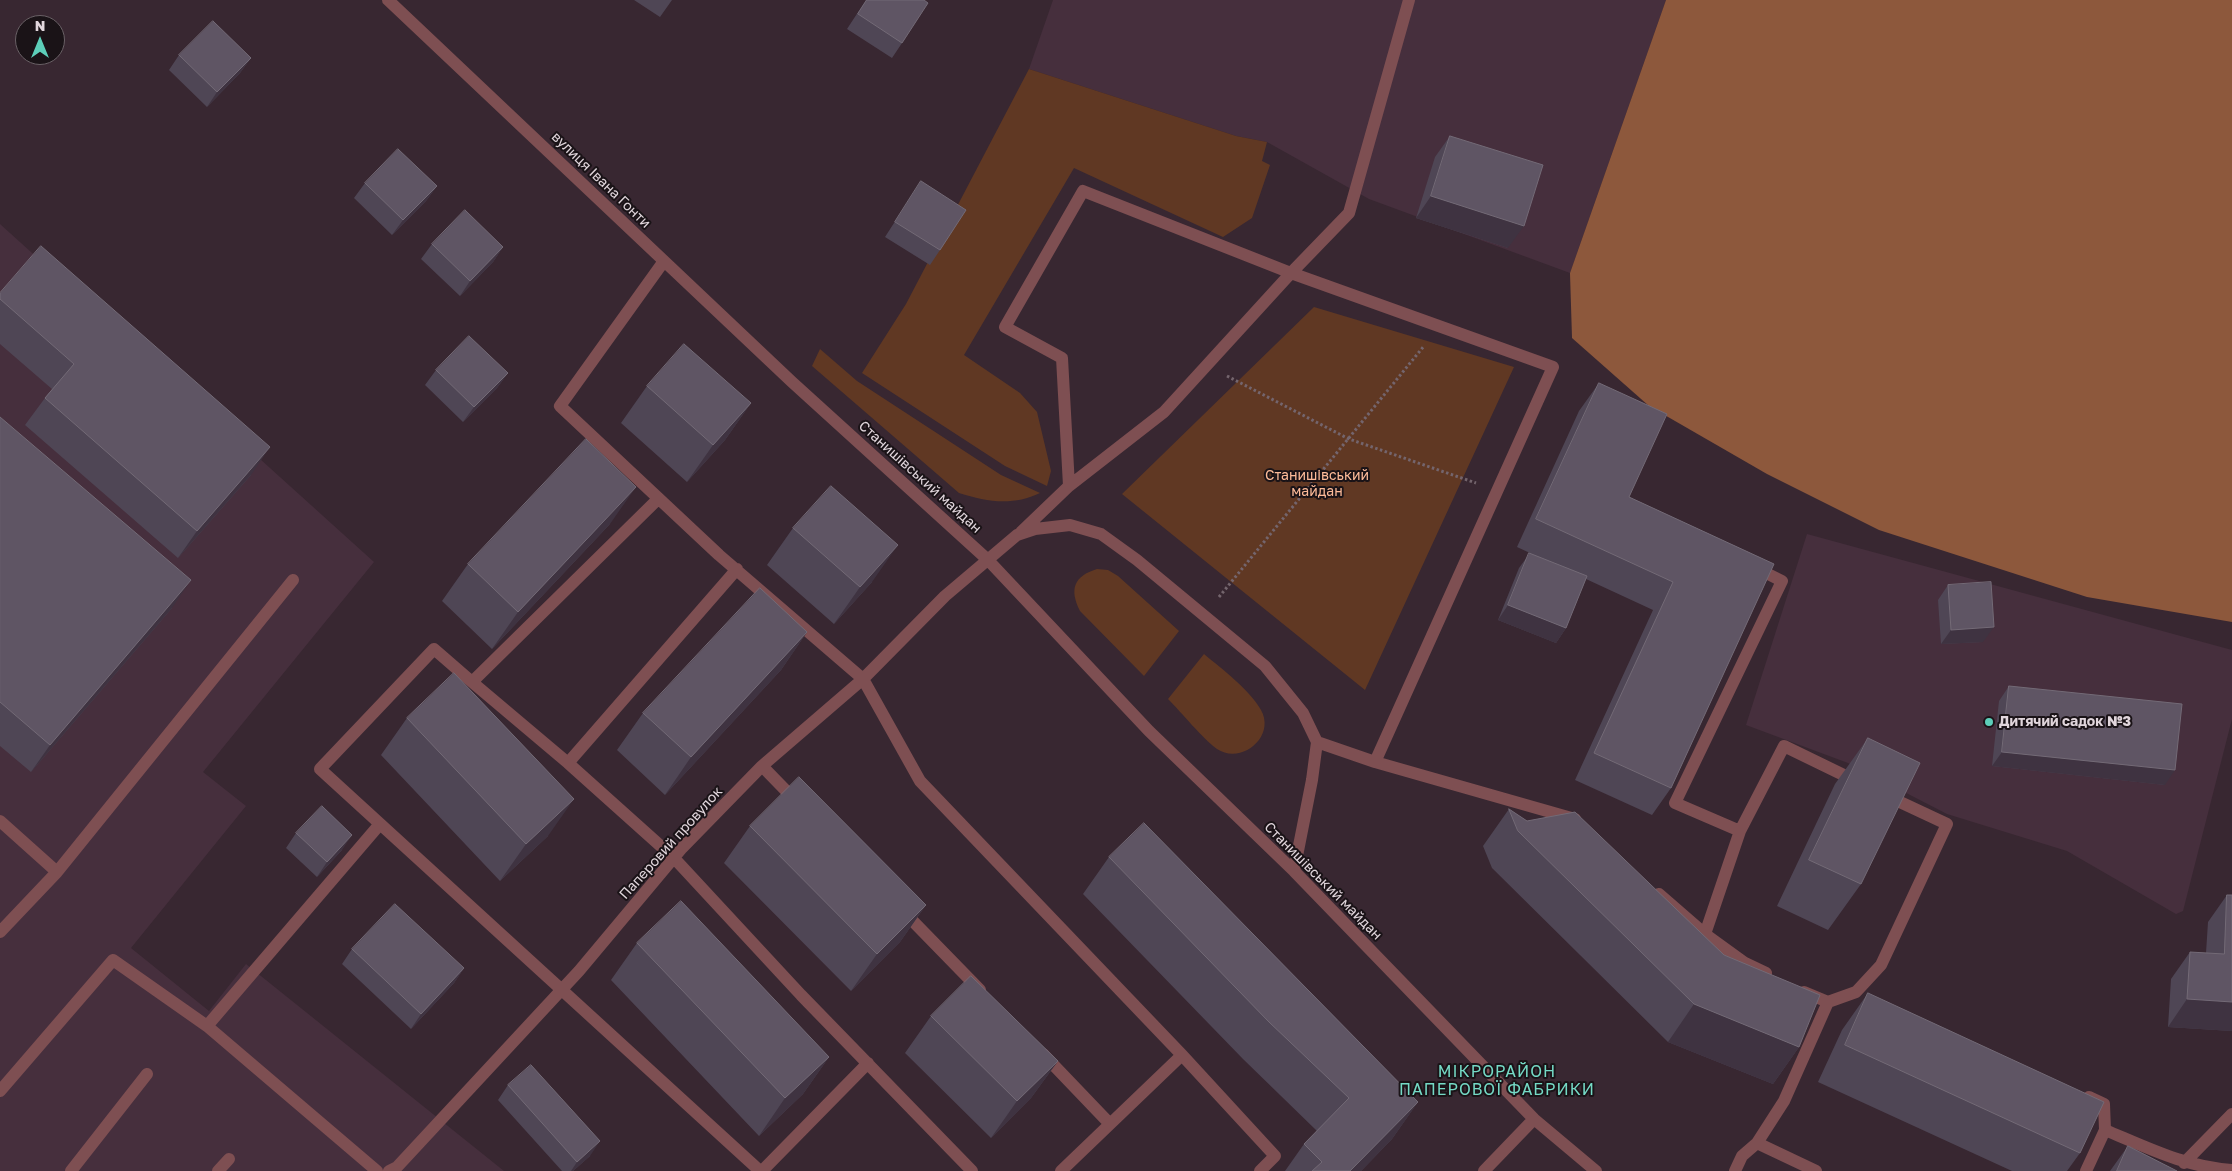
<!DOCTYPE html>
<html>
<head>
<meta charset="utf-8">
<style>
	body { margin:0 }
	#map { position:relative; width:2232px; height:1171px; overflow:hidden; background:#382731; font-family:"Golos Text",sans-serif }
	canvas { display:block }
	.north { position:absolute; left:15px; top:15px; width:50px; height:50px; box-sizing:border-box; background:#1a1317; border:1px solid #6a6166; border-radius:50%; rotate:0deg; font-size:14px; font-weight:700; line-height:20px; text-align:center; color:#e1d6dc }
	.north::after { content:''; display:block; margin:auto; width:18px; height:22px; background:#5dceb9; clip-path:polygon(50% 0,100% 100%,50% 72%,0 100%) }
</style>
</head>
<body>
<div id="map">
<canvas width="2232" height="1171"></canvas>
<div class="north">N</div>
</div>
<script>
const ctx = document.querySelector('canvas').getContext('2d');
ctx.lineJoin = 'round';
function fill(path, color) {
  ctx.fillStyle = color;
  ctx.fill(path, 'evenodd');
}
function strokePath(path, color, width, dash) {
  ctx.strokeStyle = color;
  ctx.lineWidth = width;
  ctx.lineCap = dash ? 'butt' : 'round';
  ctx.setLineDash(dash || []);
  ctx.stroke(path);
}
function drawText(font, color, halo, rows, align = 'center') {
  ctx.font = font + ' "Golos Text",sans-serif';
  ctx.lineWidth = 4;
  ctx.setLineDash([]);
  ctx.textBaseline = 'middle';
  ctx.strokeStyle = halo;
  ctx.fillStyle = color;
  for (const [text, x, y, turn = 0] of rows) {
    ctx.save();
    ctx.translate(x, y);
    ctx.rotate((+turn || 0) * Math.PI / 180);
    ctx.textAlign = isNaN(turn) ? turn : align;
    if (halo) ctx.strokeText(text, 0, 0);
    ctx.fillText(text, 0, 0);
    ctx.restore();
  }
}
fill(new Path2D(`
	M1053,0H1666L1570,273L1369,199L1267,142L1236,136L1029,69Z
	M0,224L374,562L203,772L246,806L131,948L209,1011L246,964L504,1171H0Z
	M1807,534L2232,650V719L2183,911L2176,914L2067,851L1947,814L1848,763L1746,725Z`), '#462f3d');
fill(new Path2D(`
	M1029,69L1236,136L1267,142L1262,161L1270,165L1252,218L1223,237L1074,168L964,355L1020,393L1037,412L1051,471L1047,486L1005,466L862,373L906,304Z
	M1314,307L1514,367L1365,690L1122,494Z
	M820,349L857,381L1001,475L1040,493C1013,506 987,502 959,493L812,366Z
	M1097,569L1108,570L1118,576L1179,631L1144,676L1080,611C1069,589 1074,576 1097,569Z
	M1204,654C1222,669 1250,690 1261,710C1276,737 1241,765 1217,749C1202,738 1182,713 1168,699Z`), '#603823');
fill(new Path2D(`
	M1666,0H2232V622L2087,597L1879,530L1767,474L1649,406L1572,338L1570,273Z`), '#8d583c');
strokePath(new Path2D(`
	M1227,376L1349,439L1476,483
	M1219,597L1424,346`), '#74656d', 3, [2.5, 2.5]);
strokePath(new Path2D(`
	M388,0L792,382L988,560L1149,731L1294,871L1534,1119L1596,1171
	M664,261L560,406L719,555L863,679L920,781L1182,1055L1275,1156L1260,1171
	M1069,486L1062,358L1005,327L1083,191L1291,273L1553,367L1375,762L1575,819
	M658,499L472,682L568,763L674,858L801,995L972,1171
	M1021,532L1069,486L1164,412L1291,273L1349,213L1409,0
	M472,682L434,649L320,769L760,1171
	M1317,742L1375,762
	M568,763L737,569
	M762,766L797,802
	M0,821L57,872L293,580
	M1740,831L1784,746L1858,782
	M1659,894L1705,934L1740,831L1675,803L1782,581L1754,567
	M903,911L980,990
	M0,932L57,872
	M1705,934L1745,963L1766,973
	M1804,992L1828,1002L1856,992L1881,965L1947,824L1885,795
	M207,1026L377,1171
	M1043,1054L1110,1124
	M0,1091L113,960L207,1026L380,824
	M2105,1130C2148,1148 2185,1167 2232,1170
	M1757,1143L1816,1171
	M2184,1163L2232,1114
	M71,1171L147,1074
	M218,1171L229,1159
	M389,1171L397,1167L579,971L682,848L762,766L863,679L945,596L1017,535L1035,529L1070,525L1101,534L1137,560L1265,666L1303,713L1317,742L1312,780L1294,871
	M762,1171L868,1063
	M1061,1171L1182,1055
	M1484,1171L1534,1119
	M1735,1171L1742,1156L1757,1143L1784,1101L1828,1002
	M2086,1171L2105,1130L2104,1104L2089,1097`), '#7e4f52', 12);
fill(new Path2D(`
	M634,0H672L660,17Z
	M866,0H924L902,43L892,58L847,29Z
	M179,55L251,58L240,73L207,107L169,70Z
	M1450,136L1508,248L1416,218L1435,157Z
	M921,181L940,250L930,265L885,237Z
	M365,183L437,186L426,201L392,235L354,198Z
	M432,244L503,247L493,262L460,296L421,259Z
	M0,293L251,475L178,558L25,425L45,398L52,389L0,344Z
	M436,370L508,373L497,388L463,422L425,385Z
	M1599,383L1629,497L1774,564L1671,788L1652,815L1575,780L1653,610L1586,579L1566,628L1556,643L1498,620L1519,568L1530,553L1517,547L1579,411Z
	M647,386L751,403L725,440L687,482L621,423Z
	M0,417L172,608L31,772L0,746Z
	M610,524L492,649L442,601L468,564Z
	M793,528L872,582L834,624L767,565Z
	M1948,585L1983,642L1941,644L1938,600Z
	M807,632L781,670L665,795L617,750L643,713Z
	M2009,686L2165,785L1992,766L1999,701Z
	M407,718L548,836L500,881L381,755Z
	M1868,738L1861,884L1828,930L1777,906L1835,784Z
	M1509,809L1724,955L1799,1047L1773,1084L1668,1042L1492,868L1483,846Z
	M750,826L926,905L900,942L851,991L724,863Z
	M296,833L342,850L317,877L286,848Z
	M1109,857L1418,1102L1392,1139L1361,1171H1285L1304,1144L1317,1131L1243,1059L1083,894Z
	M2227,895H2232V1031L2168,1027L2171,979L2190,952L2206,953L2208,922Z
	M637,943L829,1057L803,1094L759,1136L611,980Z
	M352,949L464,968L454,983L411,1029L342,964Z
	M1868,993L2080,1153L2067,1171H2012L1818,1082L1842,1030Z
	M931,1016L1058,1061L1031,1098L991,1138L905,1053Z
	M508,1085L590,1156L573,1171H562L498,1100Z
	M2128,1146L2177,1171H2110Z`), '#4f4655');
fill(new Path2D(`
	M251,58L240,73L207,107L217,92Z
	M437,186L426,201L392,235L403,220Z
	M1431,196L1524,226L1508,248L1416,218Z
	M503,247L493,262L460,296L470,281Z
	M508,373L497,388L463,422L474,407Z
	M751,403L725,440L687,482L713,445Z
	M270,447L251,475L178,558L197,531Z
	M636,487L610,524L492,649L518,612Z
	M898,545L872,582L834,624L860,587Z
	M191,580L172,608L31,772L50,745Z
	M1508,605L1566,628L1556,643L1498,620Z
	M1994,627L1983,642L1941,644L1951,630Z
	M807,632L781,670L665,795L691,757Z
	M2002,752L2175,770L2165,785L1992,766Z
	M574,799L548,836L500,881L526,844Z
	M352,835L342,850L317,877L327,862Z
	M926,905L900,942L851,991L877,954Z
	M464,968L454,983L411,1029L421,1014Z
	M2187,999L2232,1002V1031L2168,1027Z
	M1694,1004L1799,1047L1773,1084L1668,1042Z
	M829,1057L803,1094L759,1136L785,1098Z
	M1058,1061L1031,1098L991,1138L1017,1101Z
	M1418,1102L1392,1139L1361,1171H1350Z
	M600,1141L590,1156L573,1171H571L577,1162Z`), '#3f3341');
const building = new Path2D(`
	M867,0H924L928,3L902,43L858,14Z
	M213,21L251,58L217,92L179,55Z
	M1450,136L1543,165L1524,226L1431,196Z
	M398,149L437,186L403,220L365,183Z
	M921,181L966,210L940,250L895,222Z
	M465,210L503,247L470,281L432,244Z
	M41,246L270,447L197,531L45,398L74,364L0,299V293Z
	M469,336L508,373L474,407L436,370Z
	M684,344L751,403L713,445L647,386Z
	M1599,383L1667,414L1629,497L1774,564L1671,788L1594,753L1673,582L1536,519Z
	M0,417L191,580L50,745L0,702Z
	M586,439L636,487L518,612L468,564Z
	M831,486L898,545L860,587L793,528Z
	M1529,553L1587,576L1566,628L1508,605Z
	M1991,582L1994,627L1951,630L1948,585Z
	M760,588L807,632L691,757L643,713Z
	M454,673L574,799L526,844L407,718Z
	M2009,686L2182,704L2175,770L2002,752Z
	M1868,738L1920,763L1861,884L1809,860Z
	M799,777L926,905L877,954L750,826Z
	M322,806L352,835L327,862L296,833Z
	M1509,809L1527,821L1575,812L1724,955L1820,995L1799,1047L1694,1004L1518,831Z
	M1144,823L1418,1102L1350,1171H1312L1322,1162L1304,1144L1349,1098L1269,1022L1109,857Z
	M2227,895H2232V1002L2187,999L2190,952L2224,954Z
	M681,901L829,1057L785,1098L637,943Z
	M395,904L464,968L421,1014L352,949Z
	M971,976L1058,1061L1017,1101L931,1016Z
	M1868,993L2104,1102L2080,1153L1845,1045Z
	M531,1065L600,1141L577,1162L508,1085Z
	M2128,1146L2177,1171H2117Z`);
fill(building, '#5f5564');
strokePath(building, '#736a76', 1);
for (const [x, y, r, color] of [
	[1989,722,5,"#5dceb9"]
]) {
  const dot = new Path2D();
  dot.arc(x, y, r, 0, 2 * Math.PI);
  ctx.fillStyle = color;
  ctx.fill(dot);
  strokePath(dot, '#1a1317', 2);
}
drawText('14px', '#e1d6dc', '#1a1317', [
	["вулиця Івана Гонти",601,180,44],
	["Станишівський майдан",920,477,42],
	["Паперовий провулок",671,843,-48],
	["Станишівський майдан",1323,881,45]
]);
drawText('14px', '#fdbb99', '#1a1317', [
	["Станишівський",1317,476],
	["майдан",1317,492]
]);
drawText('bold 14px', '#e1d6dc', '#1a1317', [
	["Дитячий садок №3",1999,722]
], 'left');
ctx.letterSpacing = '1px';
drawText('16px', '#75dac6', '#1a1317', [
	["МІКРОРАЙОН",1497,1072],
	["ПАПЕРОВОЇ ФАБРИКИ",1497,1090]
]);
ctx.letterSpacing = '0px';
</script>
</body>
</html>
